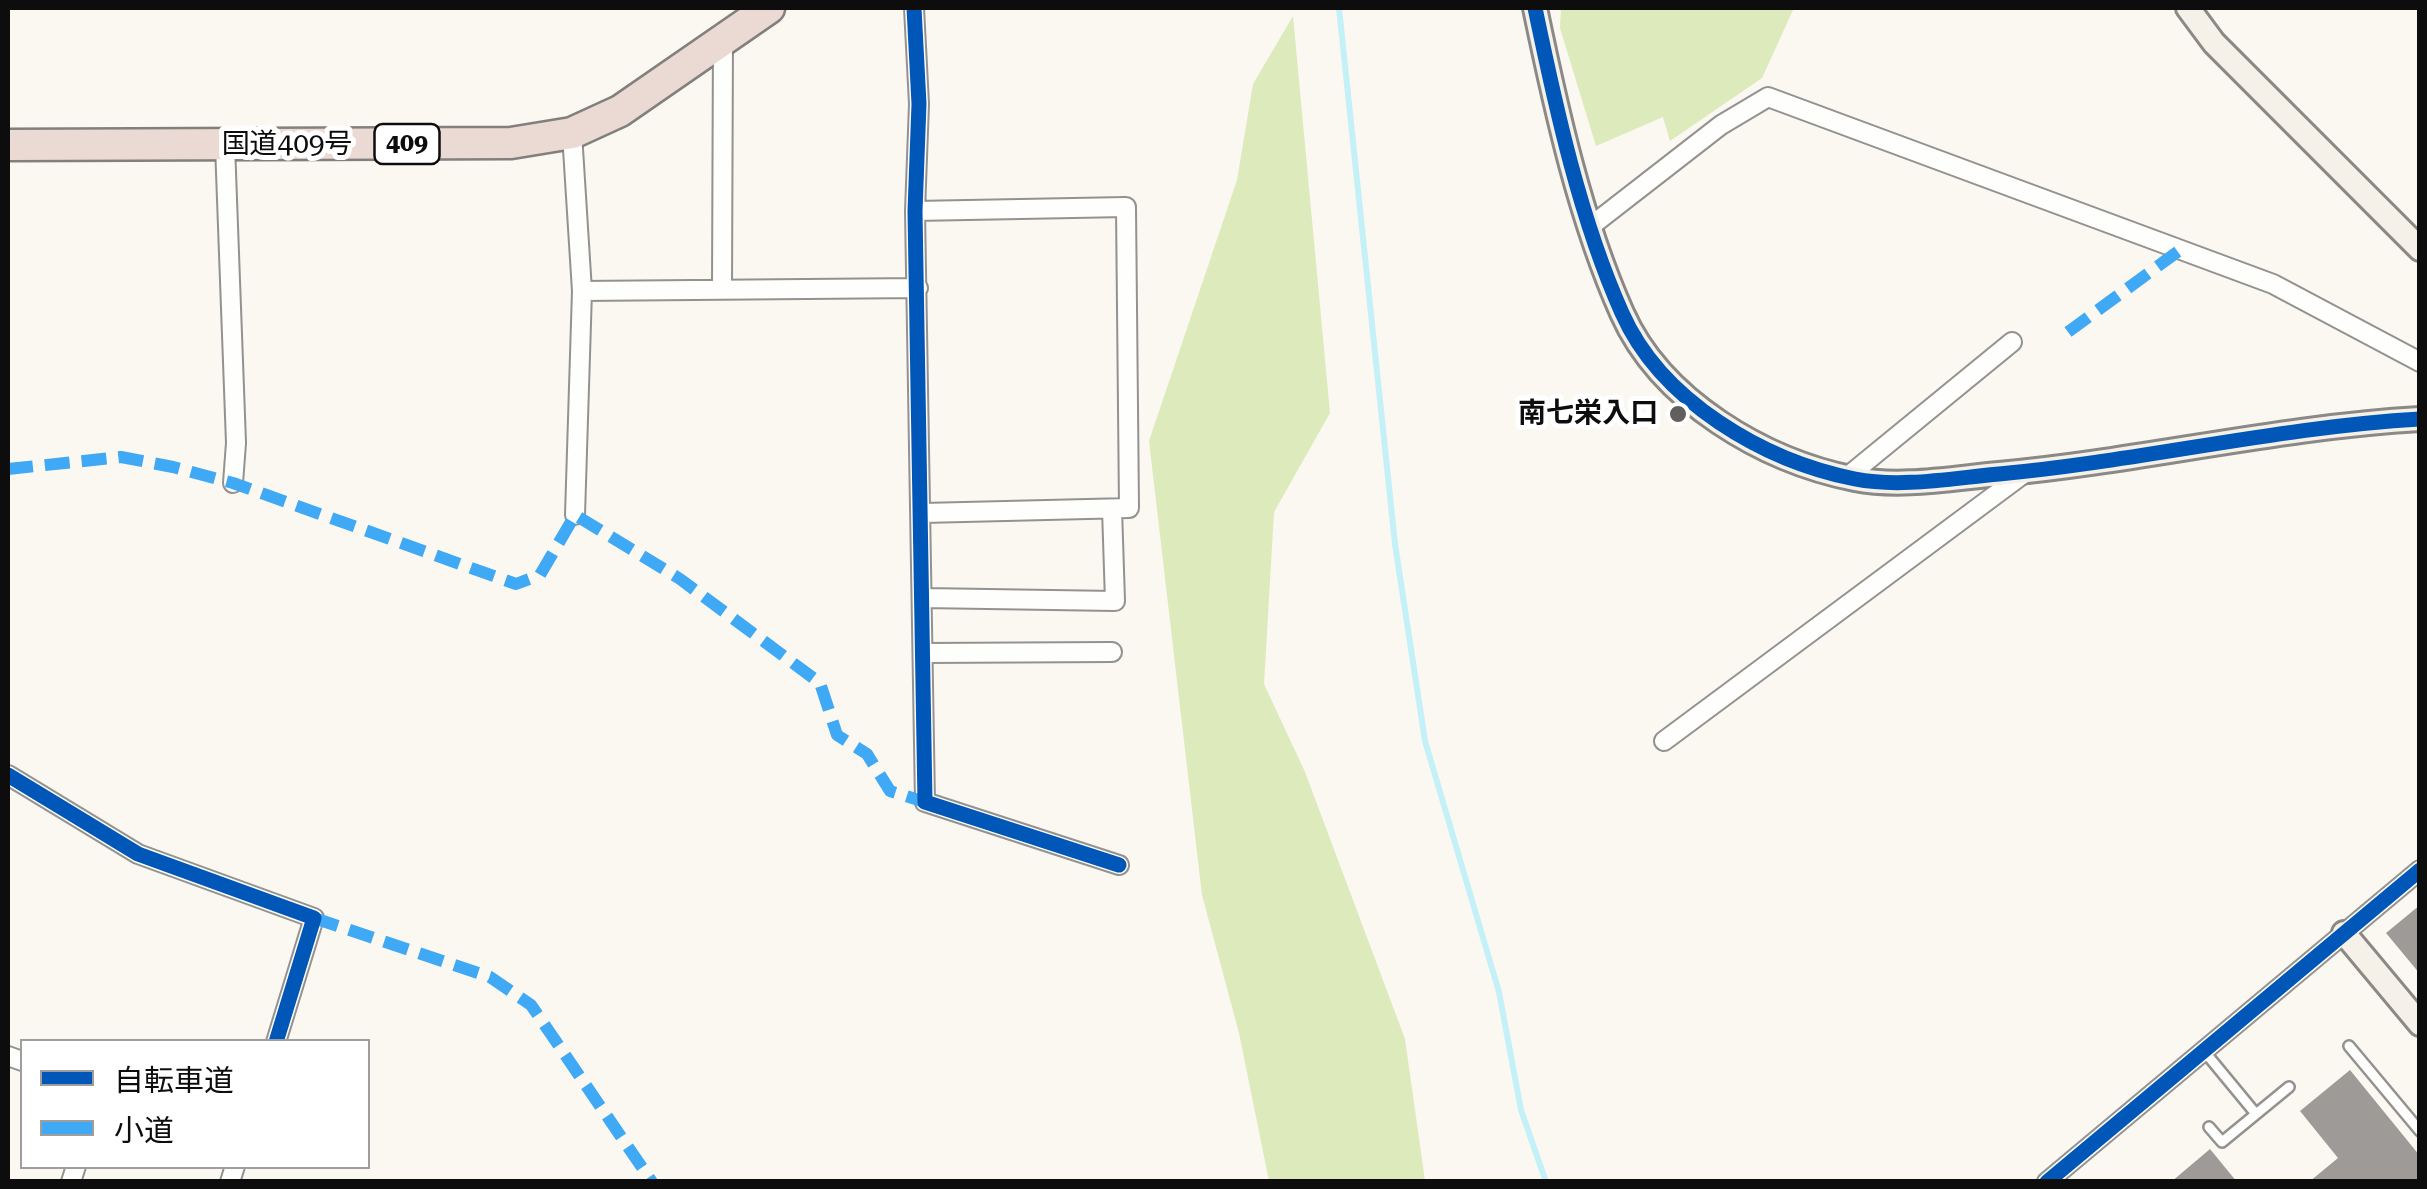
<!DOCTYPE html>
<html>
<head>
<meta charset="utf-8">
<style>
	body { margin:0 }
	#map { position:relative; width:2427px; height:1189px; overflow:hidden; background:#fbf7f1; font-family:"Roboto Serif","Noto Sans JP",serif }
	canvas { display:block }
	.frame { position:absolute; inset:0; border:10px solid #0d0d0d; pointer-events:none }
	.legend { position:absolute; left:20px; top:1039px; width:350px; height:130px; box-sizing:border-box; background:#fff; border:2px solid #9e9e9e; margin:0; padding:12px 18px; list-style:none; font-size:30px; color:#0d0d0d }
	.legend li { display:flex; align-items:center; gap:20px; height:50px }
	.legend b { width:50px; border:2px solid #9e9e9e }
</style>
</head>
<body>
<div id="map">
<canvas width="2427" height="1189"></canvas>
<div class="frame"></div>
<ul class="legend">
<li><b style="height:12px;background:#0057b8"></b>自転車道</li>
<li><b style="height:12px;background:#3fa9f5"></b>小道</li>
</ul>
</div>
<script>
const ctx = document.querySelector('canvas').getContext('2d');
ctx.lineJoin = 'round';
function fill(path, color) {
  ctx.fillStyle = color;
  ctx.fill(path, 'evenodd');
}
function strokePath(path, color, width, dash) {
  ctx.strokeStyle = color;
  ctx.lineWidth = width;
  ctx.lineCap = dash ? 'butt' : 'round';
  ctx.setLineDash(dash || []);
  ctx.stroke(path);
}
function drawText(font, color, halo, rows, align = 'center') {
  ctx.font = font + ' "Roboto Serif","Noto Sans JP",serif';
  ctx.lineWidth = 10;
  ctx.setLineDash([]);
  ctx.textBaseline = 'middle';
  ctx.strokeStyle = halo;
  ctx.fillStyle = color;
  for (const [text, x, y, turn = 0] of rows) {
    ctx.save();
    ctx.translate(x, y);
    ctx.rotate((+turn || 0) * Math.PI / 180);
    ctx.textAlign = isNaN(turn) ? turn : align;
    if (halo) ctx.strokeText(text, 0, 0);
    ctx.fillText(text, 0, 0);
    ctx.restore();
  }
}
fill(new Path2D(`
	M1561,8H1810L1793,10L1762,78L1670,141L1663,117L1596,146L1560,28Z
	M1293,16L1330,413L1274,512L1264,684L1305,772L1405,1039L1425,1181H1269L1239,1033L1202,895L1149,441L1237,180L1253,84Z`), '#ddeabc');
strokePath(new Path2D(`
	M1339,8L1395,544L1425,741L1499,992L1521,1110L1546,1182`), '#c4f1f8', 6);
fill(new Path2D(`
	M2420,905V974L2386,933Z
	M2350,1070L2420,1156V1182H2309L2338,1158L2300,1111Z
	M2210,1149L2237,1182H2171Z`), '#9e9a97');
const lane = new Path2D(`
	M2349,1046L2420,1131
	M2204,1051L2256,1114
	M2209,1127L2222,1142L2289,1087`);
const street = new Path2D(`
	M914,8L919,104L915,211L925,802L1119,865
	M572,133L582,291L575,515
	M225,145L236,443L233,483
	M915,211L1126,207L1129,508L923,513
	M1591,226L1721,125L1768,97L2273,284L2420,362
	M722,288L723,39
	M582,291L918,288
	M1847,477L2012,342
	M924,598L1115,601L1112,509
	M925,653L1112,652
	M1664,741L2026,472
	M8,775L138,854L314,918L276,1042
	M8,1056L22,1061
	M71,1182L76,1166
	M230,1182L235,1166
	M2047,1182L2420,870`);
const secondary = new Path2D(`
	M1535,8C1556,109 1580,219 1622,313C1661,401 1764,461 1855,479C1901,488 1953,478 1999,474C2140,461 2279,427 2420,419
	M2188,8L2214,43L2420,249
	M2344,933L2420,1024`);
const highway = new Path2D(`
	M8,145L511,143L572,133L620,111L769,8`);
strokePath(lane, '#949290', 14);
strokePath(street, '#949290', 22);
strokePath(secondary, '#8b8986', 28);
strokePath(highway, '#81807d', 35);
strokePath(lane, '#fefefd', 9);
strokePath(street, '#fefefd', 18);
strokePath(secondary, '#f5f1e8', 22);
strokePath(highway, '#ebdad3', 30);
strokePath(new Path2D(`
	M2068,332L2180,250
	M8,469L121,457L173,467L233,483L516,584L540,575L575,515L680,579L820,683L837,735L867,754L890,791L925,802
	M314,918L490,977L531,1005L652,1182`), '#3fa9f5', 12, [25, 12]);
strokePath(new Path2D(`
	M914,8L919,104L915,211L925,802L1119,865
	M1535,8C1556,109 1580,219 1622,313C1661,401 1764,461 1855,479C1901,488 1953,478 1999,474C2140,461 2279,427 2420,419
	M8,775L138,854L314,918L276,1042
	M2047,1182L2420,870`), '#0057b8', 15);
for (const [x, y, r, color] of [
	[1678,414,10,"#605f5d"]
]) {
  const dot = new Path2D();
  dot.arc(x, y, r, 0, 2 * Math.PI);
  ctx.fillStyle = color;
  ctx.fill(dot);
  strokePath(dot, '#fff', 4);
}
for (const [x, y, w] of [
	[407,144,65]
]) {
  const box = new Path2D();
  box.roundRect(x - w / 2, y - 20, w, 40, 8);
  ctx.fillStyle = '#fff';
  ctx.fill(box);
  strokePath(box, '#0d0d0d', 2.5);
}
drawText('bold 25px', '#0d0d0d', null, [
	["409",407,144]
]);
drawText('28px', '#0d0d0d', '#fff', [
	["国道409号",287,145]
]);
drawText('bold 28px', '#0d0d0d', '#fff', [
	["南七栄入口",1658,414]
], 'right');
</script>
</body>
</html>
